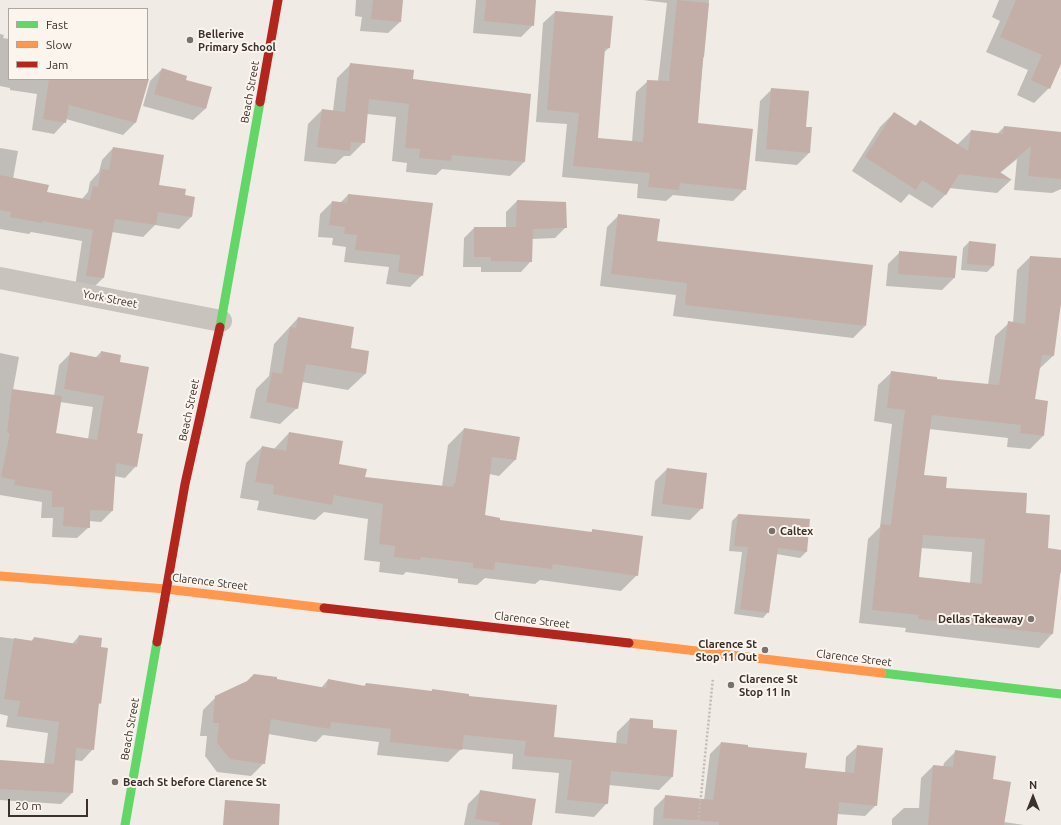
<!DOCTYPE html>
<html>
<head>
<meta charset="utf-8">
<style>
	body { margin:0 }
	#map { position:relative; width:1061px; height:825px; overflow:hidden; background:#f0ebe5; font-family:Ubuntu,sans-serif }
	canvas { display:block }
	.legend { position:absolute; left:8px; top:8px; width:140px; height:72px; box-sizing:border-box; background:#fbf5ee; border:1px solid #aea6a0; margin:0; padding:5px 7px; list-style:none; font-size:12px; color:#3b302b }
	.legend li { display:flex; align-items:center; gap:8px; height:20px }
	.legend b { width:20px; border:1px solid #aea6a0 }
	.north { position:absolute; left:1013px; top:777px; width:40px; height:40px; -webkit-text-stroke:3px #fbf5ee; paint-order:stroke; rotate:0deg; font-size:11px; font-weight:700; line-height:16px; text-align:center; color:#3b302b }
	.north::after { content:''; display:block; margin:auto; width:14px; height:18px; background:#3b302b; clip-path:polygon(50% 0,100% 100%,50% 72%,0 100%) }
	.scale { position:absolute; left:8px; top:799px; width:80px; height:18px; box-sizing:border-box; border:2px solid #3b302b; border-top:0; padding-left:5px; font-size:12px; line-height:14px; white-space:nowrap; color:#3b302b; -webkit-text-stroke:3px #fbf5ee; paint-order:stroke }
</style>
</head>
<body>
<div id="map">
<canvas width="1061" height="825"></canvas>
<ul class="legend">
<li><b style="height:5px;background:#63d668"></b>Fast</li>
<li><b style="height:5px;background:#ff974d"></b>Slow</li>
<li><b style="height:5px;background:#b3261e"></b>Jam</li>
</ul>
<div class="north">N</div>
<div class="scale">20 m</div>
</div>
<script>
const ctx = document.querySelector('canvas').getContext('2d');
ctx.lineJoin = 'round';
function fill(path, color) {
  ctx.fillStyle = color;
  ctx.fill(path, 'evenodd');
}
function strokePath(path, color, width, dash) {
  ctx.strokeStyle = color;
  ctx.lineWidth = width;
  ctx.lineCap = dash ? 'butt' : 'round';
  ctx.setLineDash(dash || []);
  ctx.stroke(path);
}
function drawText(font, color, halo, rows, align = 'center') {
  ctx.font = font + ' Ubuntu,sans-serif';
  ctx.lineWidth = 4;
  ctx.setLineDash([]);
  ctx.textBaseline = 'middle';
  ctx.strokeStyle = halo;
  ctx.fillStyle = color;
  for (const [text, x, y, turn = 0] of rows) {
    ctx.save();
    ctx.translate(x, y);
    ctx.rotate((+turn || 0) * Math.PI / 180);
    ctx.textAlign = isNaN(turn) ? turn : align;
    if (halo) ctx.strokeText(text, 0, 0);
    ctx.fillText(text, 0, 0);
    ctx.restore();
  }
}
fill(new Path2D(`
	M356,0H402L400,22L388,33L360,31L362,17L355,16Z
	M476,0H535L533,25L521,37L473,33Z
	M643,0H717H709L697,124L745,189L733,201L673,195L666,201L637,198L638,184L562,177L567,124L536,122L543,23L555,12L609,48L603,53L597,139L632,142L636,92L648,81H658L667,3Z
	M999,0H1061V62L1049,88L1034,103L1017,95L1028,70L986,52L1000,21L992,17Z
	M0,34L4,35L3,38L9,39V79H148L135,123L123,135L66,119L65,122L54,134L32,130L37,94L10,90V88L0,86Z
	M351,64L412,80L530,95L524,162L510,176L442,169L436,175L406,172L407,163L392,161L396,117L367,114L364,142L350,156H344L335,164L304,161L308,124L322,110L333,111L337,78Z
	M162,69L185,81L205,109L193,120L143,106L150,81Z
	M772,89L809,153L797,165L755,161L760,101Z
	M894,113L914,127L920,121L957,145L971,131L997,134L1004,127L1061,133V189L1052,193L1014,190L1017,159L1000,173L1011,180L997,193L949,188L946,194L932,208L909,194L901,203L852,171L880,127Z
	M0,148L18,151L13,179L46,193L82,199L88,192L90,182L99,172L102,160L113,148L158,186L184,196L194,198L191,217L179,229L155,225L143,237L112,232L103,278L91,290L75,287L82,241L31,232L29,234L0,229Z
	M348,195L422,275L410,287L386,284L389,267L344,262L346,247L332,245L333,238L318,237L320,214L332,202L340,203Z
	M517,201L566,227L555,238L532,239L531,261L521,272H481V267H463L464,238L474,228H506V212Z
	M619,215L656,242L865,326L853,338L673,316L676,295L600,286L607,227Z
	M969,242L993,266L987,272L961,270L963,248Z
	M900,252L956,257L954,278L942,290L886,286L888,264Z
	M1030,257L1061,259V301L1053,356L1039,369L1034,400L1043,436L1030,449L1007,447L1008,438L929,429L923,476L945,489L1025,514L1046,549L1061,551V573L1059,575L1052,634L1039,648L905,632L906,628L859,623L868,539L880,527L892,424L874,421L878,385L892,372L936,380L988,385L995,336L1009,323H1013L1017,270ZM921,548L972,552L970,584L918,578Z
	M298,318L350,349L365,374L348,390L302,382L297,408L280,424L250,418L256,389L269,376L274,344Z
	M101,352L119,363L136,434V466L125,478L114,476L112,511L101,522L89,521V527L77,538L52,537L53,518H41L42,502L0,495V353L19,357L13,390L54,396L59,365L71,353L95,358ZM60,402L93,407L88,439L55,434Z
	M464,429L518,437L515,460L499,476L489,474L484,516L499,521L590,533L593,530L637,575L621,591L540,580L535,584L485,578L477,585L458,583V579L406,572L403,575L379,572L380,562L364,560L368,519L324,512L315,520L257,510L259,501L240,498L246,463L262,447L274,449L289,433L338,465L364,478L442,486L448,445Z
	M667,469L702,508L690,520L651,516L655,481Z
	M738,515L809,520L806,552L800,558L776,554L768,612L763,618L734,614L742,552L729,551L732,521Z
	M79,636L100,703L98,704L93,749L82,761L74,760L72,793L61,804L0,800V761L44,764L48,733L6,727L8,716L0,714V637L31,641L34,638L72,644Z
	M276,680L321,688L328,680L363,687L366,684L431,692L432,690L468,697L553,738L616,744L617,732L630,719L652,729L672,777L659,790L609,785L607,803L594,817L555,813L559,773L512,769L513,754L461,749L448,762L377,755L379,742L323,735L316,742L268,734L264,763L251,776L217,772L205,756L207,736H200L203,710L216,697Z
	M721,743L747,748L804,769L845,773L846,757L858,746L876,805L865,816L837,814L836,825H653L654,808L666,796L704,800L710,754Z
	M956,751L992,780L1004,822L1024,825H892V819L904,808H919L921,778L933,766L943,767L944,763Z
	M480,792L531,825H464L468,804Z`), '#0003');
fill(new Path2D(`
	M373,0H403L401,22L371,19Z
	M486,0H536L534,26L484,21Z
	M677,0L709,3L704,57H703L698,123L753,129L746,190L680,183L679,190L648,187L650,173L573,166L579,113L547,110L555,11L613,16L610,48H605L598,138L643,142L647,80L669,81Z
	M1016,0H1061V64L1050,89L1031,80L1042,55L1000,37Z
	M350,63L414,70L413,79L531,94L525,162L452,155L451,161L419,158L420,149L405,148L409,104L369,99L365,143L351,142L350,151L317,147L322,109L345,112Z
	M162,68L187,76L186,80L212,87L206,109L154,94Z
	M49,79H149L136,123L69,105L66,123L43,119Z
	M771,88L809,91L806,127H812L810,153L766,149Z
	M894,112L916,126L920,120L968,151L971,130L1003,134L1004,126L1061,132V179L1028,176L1031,146L1000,172L1012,180L959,174L946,195L922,180L916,190L865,157Z
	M113,147L164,155L159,185L186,189L185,195L195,197L192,217L158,212L156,225L115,219L104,278L86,276L93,230L42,221V223L10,217L11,212L0,210V175L49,185L47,192L90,200L93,186L98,187L101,169L109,170Z
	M348,194L433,203L423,276L398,272L400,255L355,250L357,235L344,234L345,227L329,225L332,201L347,203Z
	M517,200L566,202L567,228L533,229L532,262L491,261V257H474V227H516Z
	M618,214L660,219L657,241L873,265L866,326L685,305L687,283L611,274Z
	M969,241L996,244L994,266L967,264Z
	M899,251L957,256L955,278L898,274Z
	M1030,256L1061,258V303L1054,356L1042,355L1035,399L1048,401L1044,436L1020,433L1021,425L932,415L924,475L947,477L946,488L1027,493L1026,513L1050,515L1048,548L1061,550V567L1053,634L918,619L919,615L872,610L881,524L891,525L905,410L887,408L891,371L937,377V379L999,385L1008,321L1025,324ZM923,535L985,539L982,584L919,577Z
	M298,317L354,327L351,348L369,351L366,374L306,364L298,409L266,402L272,372L282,374L290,327L296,328Z
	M101,351L121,355L120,362L149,367L137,433L143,434L137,467L116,463L113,511L90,510V528L63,526L64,507H52V491L14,485L15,480L1,477L10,433H7L12,389L62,396L56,433L97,440L104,396L64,389L70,352L100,358Z
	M464,428L520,437L516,460L492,457L485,515L500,518V520L592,532V529L643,536L638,576L553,564L552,569L495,562L494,570L473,568V563L421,557L420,560L394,557L395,546L379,544L383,504L334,495L332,505L273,494L274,485L255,482L262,446L286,451L289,432L343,441L339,464L367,469L365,477L453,487L454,484H455Z
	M667,468L707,473L703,509L662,504Z
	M738,514L810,519L807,552L778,548L769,613L740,609L748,547L734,546Z
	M79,635L102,638L101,647L108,648L101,704L99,703L94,750L76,748L73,793L0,789V760L54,764L59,722L17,716L20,701L4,699L14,638L33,641L34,637L77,644Z
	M254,674L277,677V679L326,688L328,679L365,686L366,683L432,691V689L469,694V696L557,705L554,737L627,744L630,718L653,720V728L677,730L673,777L611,771L608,804L567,800L572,760L524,756L526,741L464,735L462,750L390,742L391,729L331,722L330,729L271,719L265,764L230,759L217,743L219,723H213L215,696L247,681Z
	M721,742L748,745V747L807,753L805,768L854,773L857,745L883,748L877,806L839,802L837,825H719V822L663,818L665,795L713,800Z
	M955,750L996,756L993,779L1011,782L1004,825H928L933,765L953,767Z
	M480,790L536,799L532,825H499L500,823L475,819Z
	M225,800L280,804L279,825H223Z`), '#c3afa7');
strokePath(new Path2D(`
	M698,825L713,678`), '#c2bbb6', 2.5, [2, 2]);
strokePath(new Path2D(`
	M0,278L221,321`), '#c9c3be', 22);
strokePath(new Path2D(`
	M220,327L260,102
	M882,673L1061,694
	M125,825L157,642`), '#63d668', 9);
strokePath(new Path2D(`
	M0,576L166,589L324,608
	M629,643L882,673`), '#ff974d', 9);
strokePath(new Path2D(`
	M260,102L278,0
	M324,608L629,643
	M157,642L185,484L220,327`), '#b3261e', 9);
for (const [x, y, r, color] of [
	[190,40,4,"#7a716c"],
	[772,531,4,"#7a716c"],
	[1031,619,4,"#7a716c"],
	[765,650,4,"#7a716c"],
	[731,685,4,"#7a716c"],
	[115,782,4,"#7a716c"]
]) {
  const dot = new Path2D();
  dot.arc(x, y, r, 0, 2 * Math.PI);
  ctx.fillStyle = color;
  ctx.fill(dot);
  strokePath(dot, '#fbf5ee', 1.5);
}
drawText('bold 11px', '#3b302b', '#fbf5ee', [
	["Bellerive",198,34],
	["Primary School",198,47],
	["Caltex",780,531],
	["Dellas Takeaway",1023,619,"right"],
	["Clarence St",757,644,"right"],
	["Stop 11 Out",757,657,"right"],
	["Clarence St",739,679],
	["Stop 11 In",739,692],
	["Beach St before Clarence St",123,782]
], 'left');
drawText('11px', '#3b302b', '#fbf5ee', [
	["Beach Street",250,92,-80],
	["York Street",110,299,11],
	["Beach Street",189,410,-78],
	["Clarence Street",210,582,7],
	["Clarence Street",532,620,7],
	["Clarence Street",854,658,7],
	["Beach Street",130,729,-80]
]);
</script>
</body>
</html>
